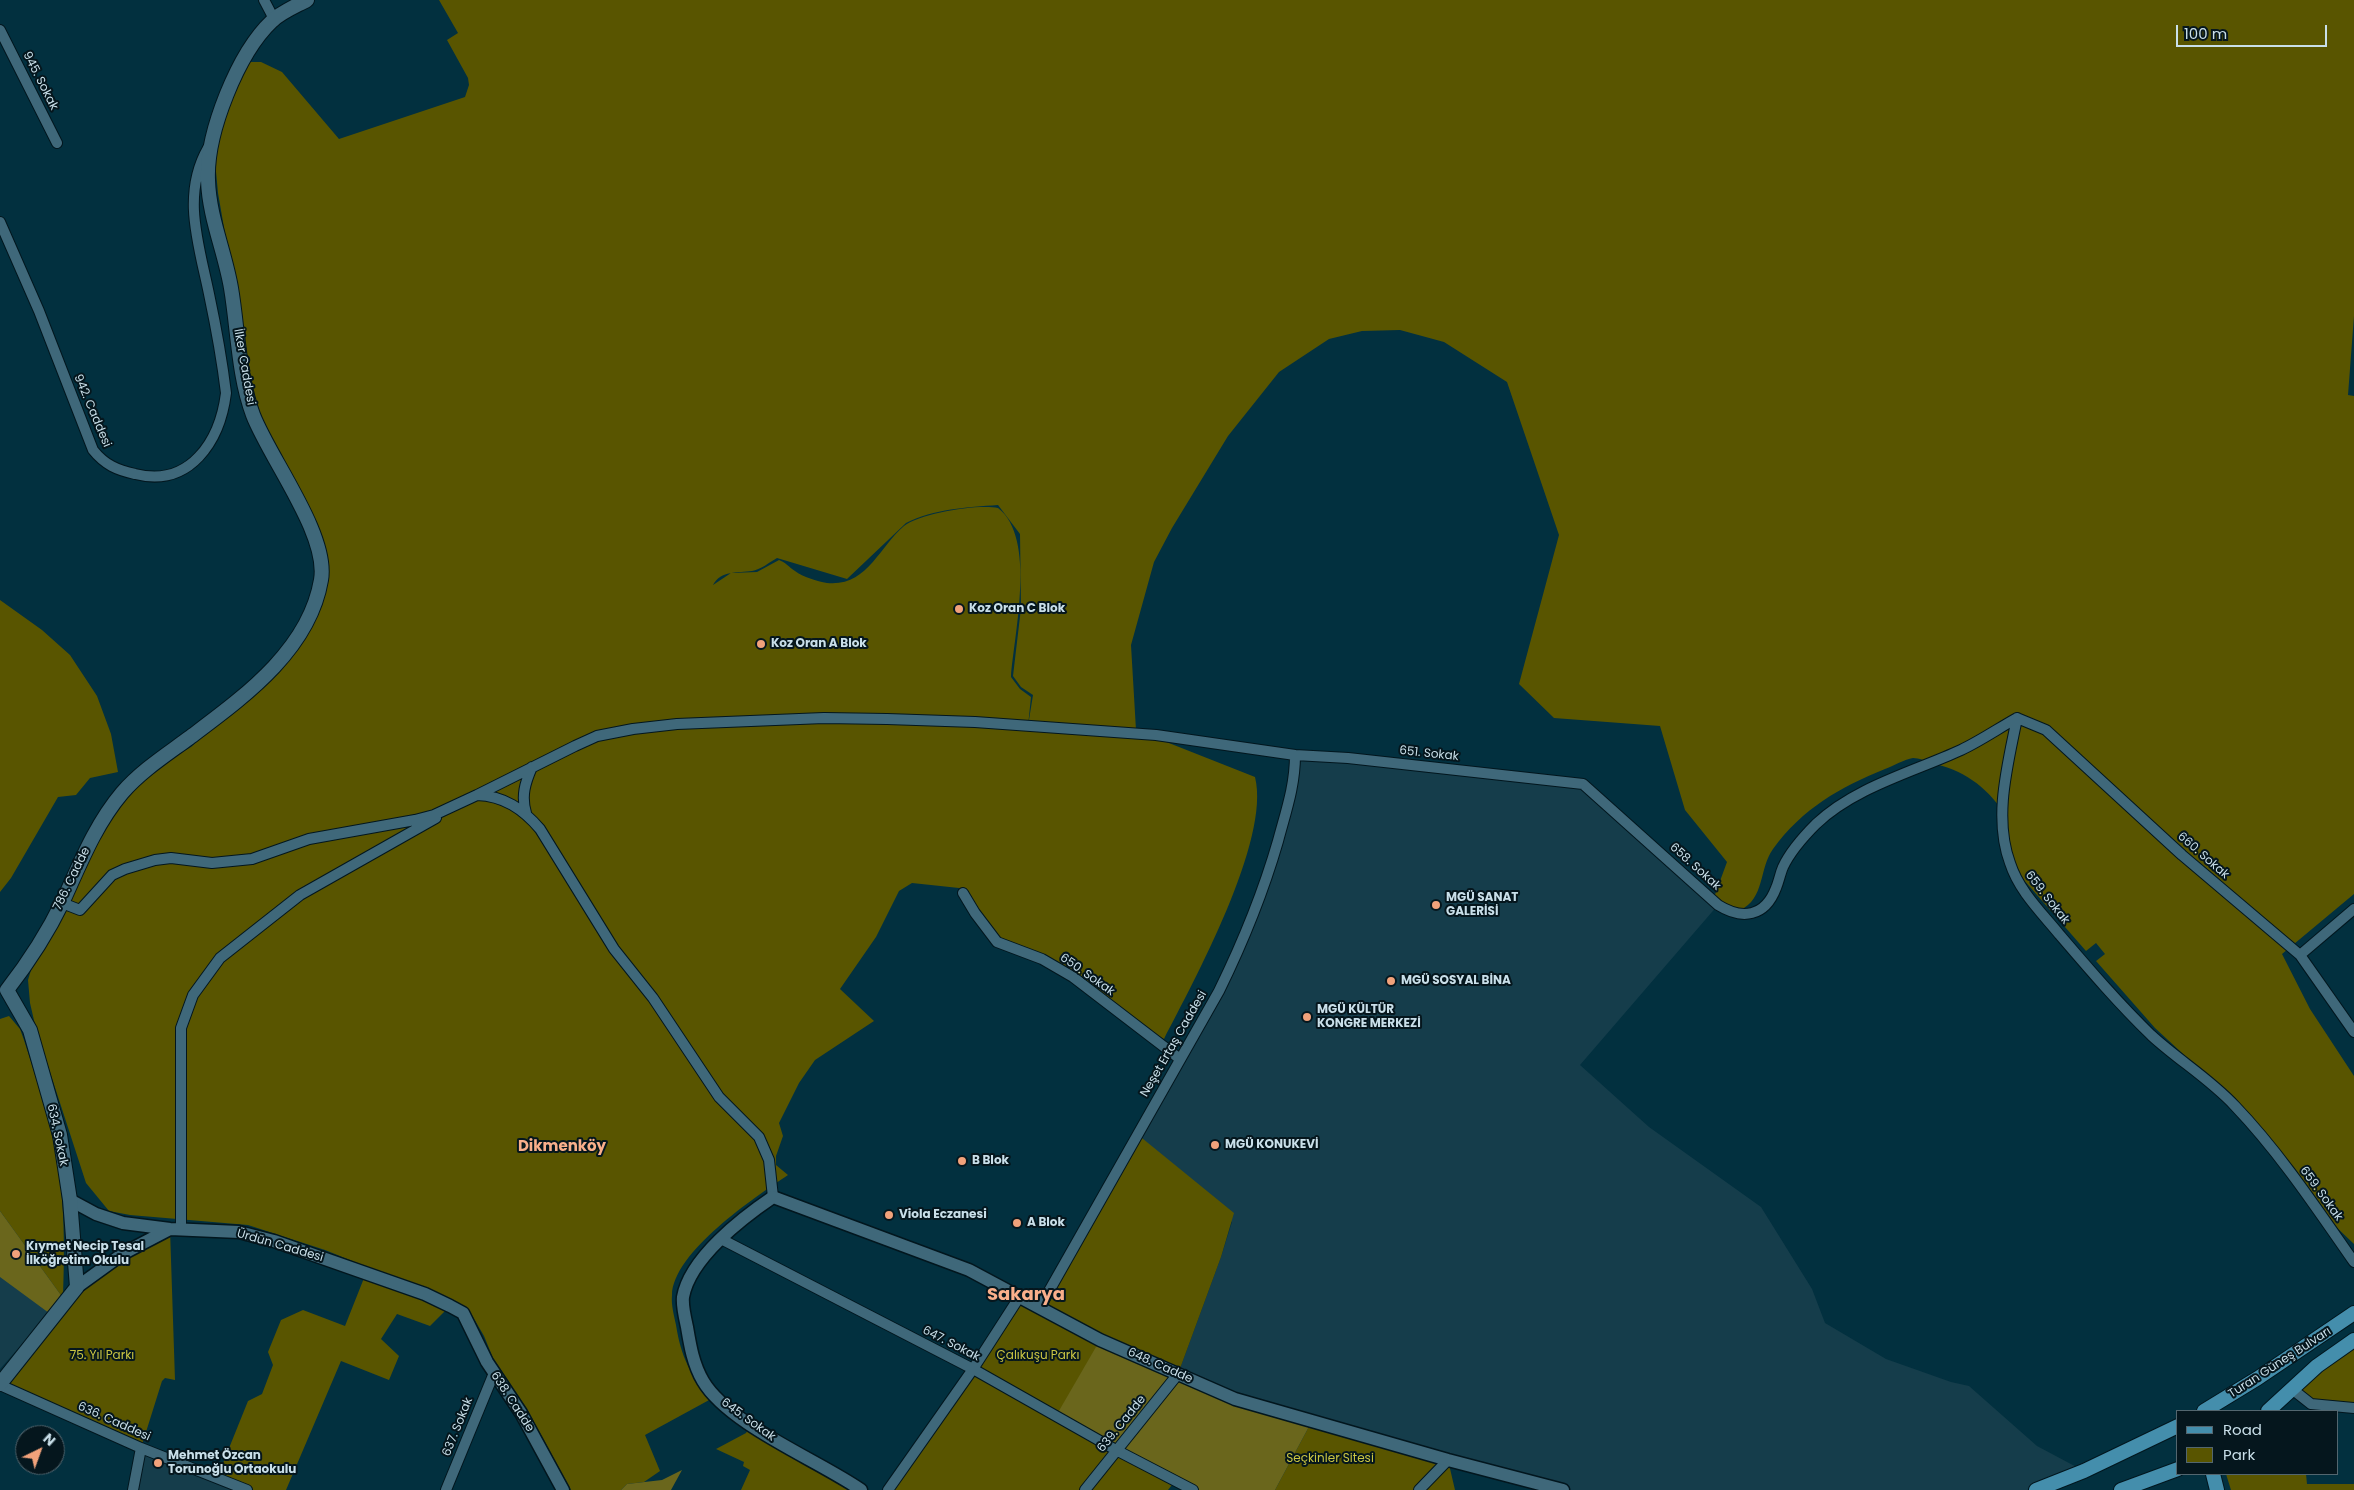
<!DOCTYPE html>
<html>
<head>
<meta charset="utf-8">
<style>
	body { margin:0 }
	#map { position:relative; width:2354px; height:1490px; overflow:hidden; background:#02303f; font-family:Poppins,sans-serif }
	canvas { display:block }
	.legend { position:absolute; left:2176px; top:1410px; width:162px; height:65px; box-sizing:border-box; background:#05161d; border:1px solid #53666f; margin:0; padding:6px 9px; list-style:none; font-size:15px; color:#c9dfe9 }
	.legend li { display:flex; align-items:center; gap:10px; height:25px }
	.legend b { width:25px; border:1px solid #53666f }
	.north { position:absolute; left:15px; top:1425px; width:50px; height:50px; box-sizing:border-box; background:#05161d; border:1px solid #53666f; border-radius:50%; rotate:42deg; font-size:14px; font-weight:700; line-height:20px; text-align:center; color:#c9dfe9 }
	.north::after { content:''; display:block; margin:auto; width:18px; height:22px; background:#f1a27b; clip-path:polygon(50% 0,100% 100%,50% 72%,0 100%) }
	.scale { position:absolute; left:2176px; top:25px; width:151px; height:22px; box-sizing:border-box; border:2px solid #c9dfe9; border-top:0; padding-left:6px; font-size:15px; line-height:18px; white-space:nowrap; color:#c9dfe9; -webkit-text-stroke:4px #05161d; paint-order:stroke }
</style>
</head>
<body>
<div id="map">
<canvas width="2354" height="1490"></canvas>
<ul class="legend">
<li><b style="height:6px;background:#448eac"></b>Road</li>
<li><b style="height:14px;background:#595500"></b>Park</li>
</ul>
<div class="north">N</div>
<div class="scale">100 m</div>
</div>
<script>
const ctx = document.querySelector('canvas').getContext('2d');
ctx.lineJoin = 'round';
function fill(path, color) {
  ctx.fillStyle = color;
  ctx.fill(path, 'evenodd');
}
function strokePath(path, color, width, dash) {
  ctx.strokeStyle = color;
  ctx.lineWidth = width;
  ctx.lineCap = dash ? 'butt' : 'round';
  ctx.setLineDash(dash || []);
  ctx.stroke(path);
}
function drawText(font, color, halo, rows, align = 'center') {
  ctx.font = font + ' Poppins,sans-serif';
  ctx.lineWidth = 4;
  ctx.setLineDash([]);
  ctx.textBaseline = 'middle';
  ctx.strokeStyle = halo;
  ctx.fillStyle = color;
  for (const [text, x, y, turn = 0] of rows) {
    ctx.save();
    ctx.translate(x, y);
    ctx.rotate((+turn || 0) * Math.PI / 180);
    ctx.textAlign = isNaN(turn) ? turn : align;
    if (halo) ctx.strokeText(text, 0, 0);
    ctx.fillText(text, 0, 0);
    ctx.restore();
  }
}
fill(new Path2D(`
	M1295,755L1583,784L1718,905L1580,1065L1649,1127L1761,1207L1812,1289L1825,1323L1886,1359L1951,1382L1969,1386L2037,1446L2084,1471L2036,1490H1563L1235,1399L1178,1374L1221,1257L1232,1222L1137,1134L1219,991L1272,863Z
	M0,1211L63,1298L0,1369Z
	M141,1448L247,1490H133Z`), '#153d4b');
fill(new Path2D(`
	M439,0H2354V316L2348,395L2354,396V894L2282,954L2310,1009L2354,1076V1244L2333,1224L2195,1065L2155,1028L2096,961L2105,954L2096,943L2086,951L2016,871C2006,854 2012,825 2004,813C1985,785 1963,770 1931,763C1926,761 1919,758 1913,758C1905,759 1893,766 1885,769C1840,787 1802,809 1773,849C1759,868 1765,899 1740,910L1713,900L1727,862L1685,810L1660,726L1554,718L1519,684L1559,535L1507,382L1444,342L1400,330L1362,331L1329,339L1279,372L1228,436L1172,528L1154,562L1131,645L1136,730L1255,777C1271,840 1194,981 1164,1039L1141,1027L1069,971L993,937L971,908L959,888L912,883L899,891L876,937L840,989L874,1021L815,1060L799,1083L779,1123L783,1136L776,1156V1165L788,1175C755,1197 673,1252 672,1295C671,1305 674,1315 676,1325C681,1357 690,1374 711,1399L645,1435L660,1471L644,1482L627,1484L621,1490H571L527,1409L493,1358L484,1336L469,1310L457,1303L325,1250L248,1225L130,1215L109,1211L86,1183L36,1029L30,1003L28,980L34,960L108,824L130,791L162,764L191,747L279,667L323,572L256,412L218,193L214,150L228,99L246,62H261L282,72L339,139L465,97L469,85L468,78L447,40L458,33ZM998,505L1020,534L1021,608L1013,676L1021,687L1033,695L1028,726L1031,697L1020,689L1011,677C1014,634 1037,538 998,508C977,504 921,513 904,526C879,547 867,587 827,583C817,581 803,577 795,571C789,567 785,562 779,560L757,572L731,573L713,585C721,570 738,573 752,571C760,570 770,562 777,558L847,579L906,523C934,509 967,507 998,505Z
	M0,600L42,630L70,655L97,696L111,734L118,772L90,778L76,795L58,797L11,878L0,892Z
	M9,1016L20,1029L24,1040C34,1071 44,1103 52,1135C65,1188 65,1243 63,1298L0,1211V1019Z
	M1137,1134L1234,1213L1221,1257L1178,1374L1175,1481L1168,1490H888L1020,1296L1039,1307Z
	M170,1229L175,1380L165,1378L162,1381L141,1448L0,1385L66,1299Z
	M366,1273L450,1306L430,1326L397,1314L381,1339L399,1356L389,1380L341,1361L286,1490H247L217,1478L248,1401L262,1394L273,1365L268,1352L281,1320L303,1310L345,1326Z
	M2354,1340V1408L2311,1404L2292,1389Z
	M1312,1421L1448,1460L1455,1490H1275Z
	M751,1424L861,1490H741L750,1470L743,1466L744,1462L716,1449L746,1433Z
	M2226,1474H2306L2307,1484H2354V1490H2231Z`), '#595500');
fill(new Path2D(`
	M0,1211L63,1298L49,1313L0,1277Z
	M1100,1340L1235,1399L1312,1421L1275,1490H1193L1056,1416Z
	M682,1470L671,1490H621L627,1484L662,1480Z`), '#6a661c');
const minor = new Path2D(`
	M264,0L274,19
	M0,30L57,143
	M0,222L39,311L93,450C105,465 117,470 135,474C190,488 220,441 226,393C222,360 216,327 209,294C199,245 181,195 208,148
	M2017,718C2008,764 1993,817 2010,863C2019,891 2041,912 2059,934C2089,969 2118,1003 2151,1035C2178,1060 2210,1079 2235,1106C2280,1153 2317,1209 2354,1262
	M2017,718L2046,730L2182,855L2300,955L2354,1032
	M477,795C504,796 523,809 540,829L614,949L653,998L719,1097L759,1137L769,1160L773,1197
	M526,813C521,796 525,783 532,767
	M963,893L975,913L997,942L1042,959L1073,977L1180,1059
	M62,903L80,910L112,875L125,869L155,860L171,858L212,863L252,859L309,839L415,820L434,815L477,795L575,746L597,736L633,729L677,724L824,718L887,719L975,722L1156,735L1295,755
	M2300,955L2354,909
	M181,1229V1028L193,995L220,958L300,895L436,818
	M721,1239L973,1369L1116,1450L1193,1490
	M1040,1307L1219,991C1243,942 1263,893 1278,841C1286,811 1295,786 1295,755L1348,758L1583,784L1718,905C1742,920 1765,917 1776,888C1779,881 1780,874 1783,867C1790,852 1804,836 1816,824C1855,787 1913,772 1961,750C1980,741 1999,728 2017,718
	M0,1385L141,1448L247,1490
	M2292,1389L2311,1404L2354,1408
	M133,1490L141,1448
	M446,1490L494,1373
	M888,1490L973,1369L1020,1296
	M1085,1490L1178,1374
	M1419,1490L1448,1460`);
const tertiary = new Path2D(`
	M70,1200L96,1214L123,1223L170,1229L239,1232L274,1241L425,1294L450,1306L463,1313L487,1362L521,1413L563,1490
	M77,1287L124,1253L168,1230
	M861,1490C818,1460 729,1425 703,1381C693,1364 690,1345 687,1327C685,1318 682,1306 683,1297C690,1258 742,1218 773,1197L969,1270L1100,1340L1235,1399L1448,1460L1563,1490`);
const secondary = new Path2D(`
	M0,1384L77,1287L70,1200L60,1135L30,1030L7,990C28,963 48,932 63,901C80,864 95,825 122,793C141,771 166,755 189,738C242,698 309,651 321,580C329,535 270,459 253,415C238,375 238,329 231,288C225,252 209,217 208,180C206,133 238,53 272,21C281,12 296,6 307,0`);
const primary = new Path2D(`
	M2204,1411L2258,1378L2354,1313
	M2268,1411L2317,1366L2354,1340
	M2213,1474L2217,1490
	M2036,1490L2084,1471L2178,1426
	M2121,1490L2178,1469`);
strokePath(minor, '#02161e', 12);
strokePath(tertiary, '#02161e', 15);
strokePath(secondary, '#02161e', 16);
strokePath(primary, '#02161e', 16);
strokePath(minor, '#3f687a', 10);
strokePath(tertiary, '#3f687a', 12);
strokePath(secondary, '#3f687a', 14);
strokePath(primary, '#448eac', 14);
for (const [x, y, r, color] of [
	[959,609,5,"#f1a27b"],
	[761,644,5,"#f1a27b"],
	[1436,905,5,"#f1a27b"],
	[1391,981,5,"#f1a27b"],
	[1307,1017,5,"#f1a27b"],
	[1215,1145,5,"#f1a27b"],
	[962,1161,5,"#f1a27b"],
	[889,1215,5,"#f1a27b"],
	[1017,1223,5,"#f1a27b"],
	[16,1254,5,"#f1a27b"],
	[158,1463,5,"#f1a27b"]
]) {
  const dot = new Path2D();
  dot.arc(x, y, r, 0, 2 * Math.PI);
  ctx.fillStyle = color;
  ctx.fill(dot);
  strokePath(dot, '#05161d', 2);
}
drawText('12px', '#c9dfe9', '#05161d', [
	["945. Sokak",40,81,63],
	["İlker Caddesi",244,367,80],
	["942. Caddesi",92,411,67],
	["651. Sokak",1429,754,6],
	["660. Sokak",2203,856,41],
	["658. Sokak",1695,867,42],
	["786. Cadde",72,879,-64],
	["659. Sokak",2047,898,52],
	["650. Sokak",1087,975,35],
	["Neşet Ertaş Caddesi",1174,1044,-60],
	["634. Sokak",57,1135,78],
	["659. Sokak",2321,1194,54],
	["Ürdün Caddesi",280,1246,16],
	["647. Sokak",951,1344,27],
	["Turan Güneş Bulvarı",2280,1363,-33],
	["648. Cadde",1160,1366,24],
	["638. Cadde",512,1402,57],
	["645. Sokak",748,1420,36],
	["636. Caddesi",114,1422,24],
	["639. Cadde",1122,1424,-51],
	["637. Sokak",458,1427,-68]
]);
drawText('bold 12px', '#c9dfe9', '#05161d', [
	["Koz Oran C Blok",969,609],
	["Koz Oran A Blok",771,644],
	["MGÜ SANAT",1446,898],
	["GALERİSİ",1446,912],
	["MGÜ SOSYAL BİNA",1401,981],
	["MGÜ KÜLTÜR",1317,1010],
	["KONGRE MERKEZİ",1317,1024],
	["MGÜ KONUKEVİ",1225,1145],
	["B Blok",972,1161],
	["Viola Eczanesi",899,1215],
	["A Blok",1027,1223],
	["Kıymet Necip Tesal",26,1247],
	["İlköğretim Okulu",26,1261],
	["Mehmet Özcan",168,1456],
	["Torunoğlu Ortaokulu",168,1470]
], 'left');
drawText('12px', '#cac543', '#05161d', [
	["75. Yıl Parkı",102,1356],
	["Çalıkuşu Parkı",1038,1356],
	["Seçkinler Sitesi",1330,1459]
]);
drawText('bold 15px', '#f9af8b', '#05161d', [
	["Dikmenköy",562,1147]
]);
drawText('bold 18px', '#f9af8b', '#05161d', [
	["Sakarya",1026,1295]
]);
</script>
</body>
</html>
